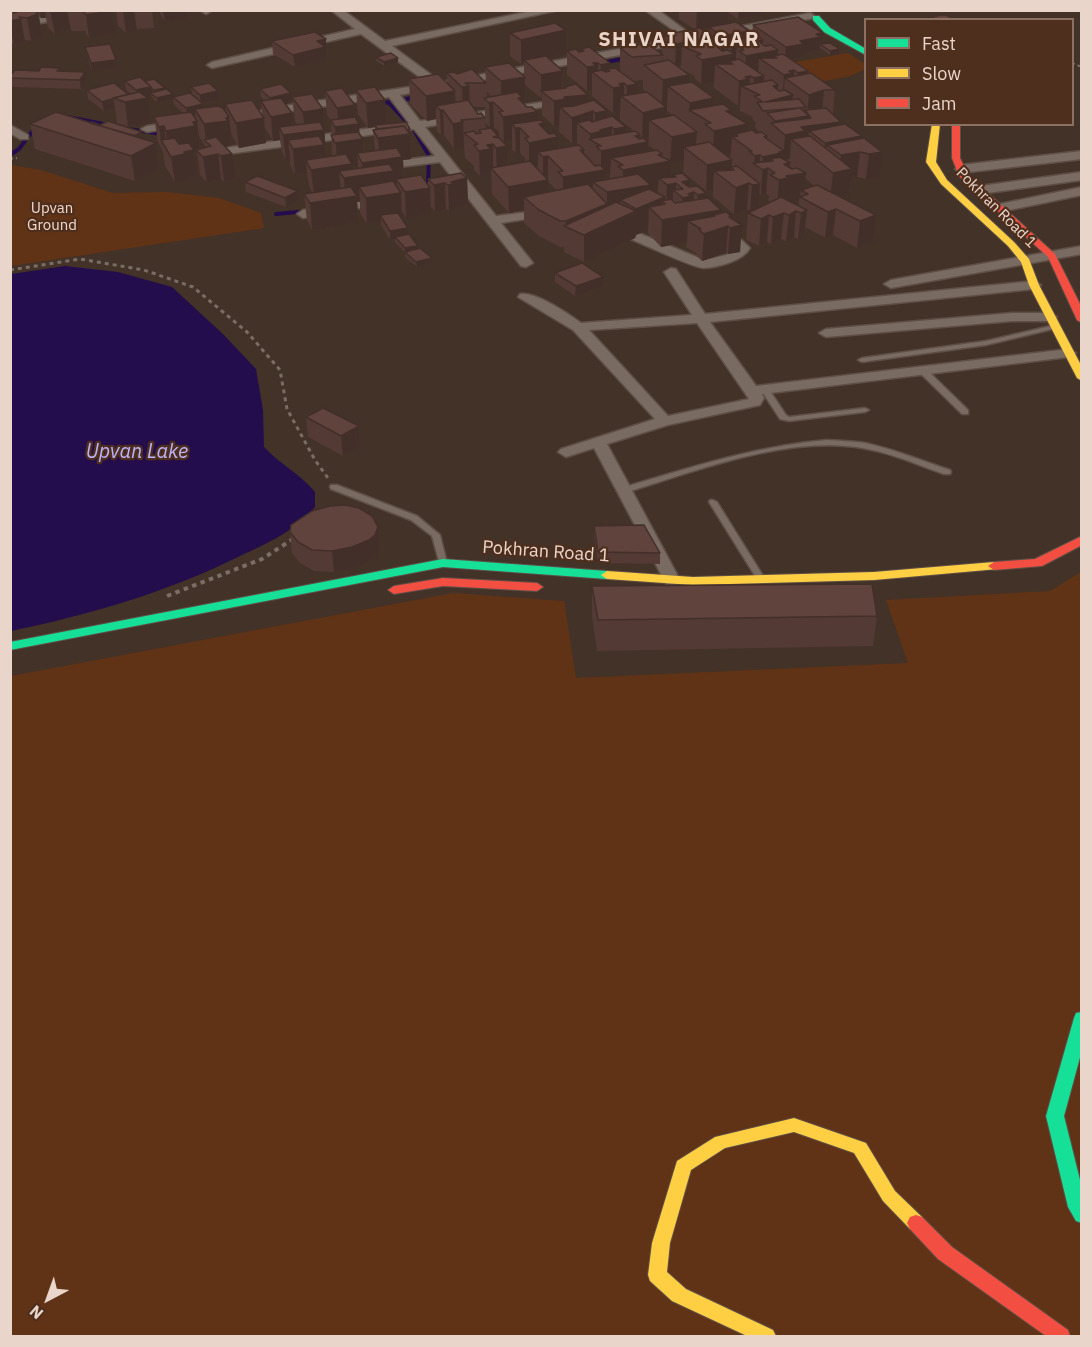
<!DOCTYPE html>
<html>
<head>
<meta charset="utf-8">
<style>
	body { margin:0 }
	#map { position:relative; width:1092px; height:1347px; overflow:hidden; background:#433227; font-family:"IBM Plex Sans",sans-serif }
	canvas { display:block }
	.frame { position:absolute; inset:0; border:12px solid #ead5ca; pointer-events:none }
	.legend { position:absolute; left:864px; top:18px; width:210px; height:108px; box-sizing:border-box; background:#4e2e1c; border:2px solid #8c7162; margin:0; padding:8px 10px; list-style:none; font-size:18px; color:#ead5ca }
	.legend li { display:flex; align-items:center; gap:12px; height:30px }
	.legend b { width:30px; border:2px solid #8c7162 }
	.north { position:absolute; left:18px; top:1269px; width:60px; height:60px; -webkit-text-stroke:4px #4e2e1c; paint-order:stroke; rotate:221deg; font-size:16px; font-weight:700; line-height:24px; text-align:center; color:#ead5ca }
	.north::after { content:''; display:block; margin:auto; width:21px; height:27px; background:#ead5ca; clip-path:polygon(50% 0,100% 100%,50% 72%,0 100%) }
</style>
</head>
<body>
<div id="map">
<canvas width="1092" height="1347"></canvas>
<div class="frame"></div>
<ul class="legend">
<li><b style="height:8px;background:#16e098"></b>Fast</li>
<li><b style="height:8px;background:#ffcf43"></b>Slow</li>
<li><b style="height:8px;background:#f24e42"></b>Jam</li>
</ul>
<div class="north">N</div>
</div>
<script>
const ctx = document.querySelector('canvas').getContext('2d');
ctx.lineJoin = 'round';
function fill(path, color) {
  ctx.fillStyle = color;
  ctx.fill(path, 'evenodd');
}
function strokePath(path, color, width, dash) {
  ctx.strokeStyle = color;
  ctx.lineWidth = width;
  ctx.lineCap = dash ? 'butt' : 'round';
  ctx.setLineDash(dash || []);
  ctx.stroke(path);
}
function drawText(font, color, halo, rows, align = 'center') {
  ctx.font = font + ' "IBM Plex Sans",sans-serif';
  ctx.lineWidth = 4.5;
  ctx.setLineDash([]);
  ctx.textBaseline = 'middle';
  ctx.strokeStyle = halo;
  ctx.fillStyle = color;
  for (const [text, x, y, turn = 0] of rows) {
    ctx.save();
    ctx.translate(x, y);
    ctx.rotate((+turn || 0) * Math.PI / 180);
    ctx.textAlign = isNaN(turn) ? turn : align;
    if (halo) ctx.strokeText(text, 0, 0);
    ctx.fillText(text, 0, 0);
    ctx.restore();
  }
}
fill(new Path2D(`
	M848,53L865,64L866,69L850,76L806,85L778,65Z
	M11,165L41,170L113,193L167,192L219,198L261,213L264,228L11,266Z
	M1081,572V1336H11V676L453,593L564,601L576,678L908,663L886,600L1050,591Z`), '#613316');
fill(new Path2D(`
	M65,266L118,272L172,287L223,334L256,369L263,410L264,447C280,464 300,474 315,492V507C295,531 268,543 240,556C165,593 92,614 11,631V274Z`), '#240d4c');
strokePath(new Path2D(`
	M602,63L627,58
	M389,103L414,130L429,156L428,184L422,188
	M378,104L418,97
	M67,117L109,125
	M128,129L163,134
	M10,155L19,149L37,125
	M276,214L308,211`), '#240d4c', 4);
const lane = new Path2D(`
	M1055,325L1058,327L1057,328L986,345L862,362L858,360L862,358L986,341Z
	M920,369H926L968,410V414H962L920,373Z
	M762,388H768L786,415L789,417L865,408L869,410L865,412L789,421L780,419L761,390Z
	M827,440C840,441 852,441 865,443C894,449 922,461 950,470L951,472L950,474H944C915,464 887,451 856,447C783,437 696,471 627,492H624L620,490L621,488C689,468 756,446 827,440Z
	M331,485H337L417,516L440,535L447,563L443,566L440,565L432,536L411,520L331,489L330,487Z
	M710,500H713L717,502L765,579L764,581H758L757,579L709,502Z`);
const street = new Path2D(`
	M82,10H108L10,29V23Z
	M200,10H211V11L206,14Z
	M331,10H343L385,41L536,10H559L392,46L441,82L683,37L645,10H658L697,39L692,42L400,95L420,121L570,98V102L566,103L425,127L496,216L552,209L554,212L552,215L501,223L533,263L526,267L521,266L440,162L375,170L373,167L379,163L435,156L414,129L205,157V151L209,150L409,123L389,97L264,115L258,112L264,109L429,84L361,34L212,68L207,65L212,62L355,29Z
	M810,13L815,16L814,18L722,36L717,33L722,30Z
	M180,121L184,122V126L147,132L141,129L147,126Z
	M10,125L28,135V139H20L10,133Z
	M1082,151V159L961,173L955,169L961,165Z
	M1082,172V180L980,194L974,190L980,186Z
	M1082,187V195L1000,212L994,208L1000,204Z
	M384,196L390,200L388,203L303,218L297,214L303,210Z
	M612,222L704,260L726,255L736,249L718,233L717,230L718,227H728L750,248C743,261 718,267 704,268C692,268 624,235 607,229L606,226L607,223Z
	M1082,246V254L891,288L884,284L891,280Z
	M671,268L676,269L705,314L1034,281L1041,285L1034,289L710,322L756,386L1069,349L1076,353L1069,357L762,394L764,398L760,405L668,425L607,444L680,580L678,584H666L664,580L594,448L566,457L558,452L561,449L655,419L573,330L518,297L520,294C535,291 569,314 581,323L692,315L664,272ZM697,323L749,399L668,416L589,330Z
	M1012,313H1050L1057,317L1050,321H1012L826,337L819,333L826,329Z`);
const fast = new Path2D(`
	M813,16H819L830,28L866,49V55L824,32L813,20Z
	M443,559L607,571L613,575L607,579L443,567L10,650V642Z
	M1082,1012V1050L1064,1116L1082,1188V1223L1076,1221L1068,1207L1046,1116L1074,1018L1076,1013Z`);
const slow = new Path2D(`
	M932,124H940L936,162L947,180L1014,242L1029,259L1039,285L1082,367V381L1077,378L1029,285L1021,262L1008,246L941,184L926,162Z
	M994,562L1000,566L998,569L874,580L693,585L607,579L601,575L607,571L693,577L874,572Z
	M794,1118L866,1143L895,1191L922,1217L925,1223L922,1229L916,1231L910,1229L883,1201L854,1153L794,1132L725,1148L691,1170L670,1243L667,1272L686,1289L773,1330L776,1336H747L672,1301L650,1281L648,1275L652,1243L677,1161L715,1137Z`);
const jam = new Path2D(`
	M952,124H960V158L968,175L1055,254L1082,308V323L1077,320L1048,257L959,176L952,158Z
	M1082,536V545L1042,566L994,570L988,566L994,562L1035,559Z
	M443,578L537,583L543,587L537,591L443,586L394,594L388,590L394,586Z
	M916,1215L922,1217L952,1247L1068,1330L1070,1336H1046L938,1259L910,1229L907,1223L910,1217Z`);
strokePath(lane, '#5e4e46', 3);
strokePath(street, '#5e4e46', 3);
strokePath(fast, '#5e4e46', 2);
strokePath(slow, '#5e4e46', 2);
strokePath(jam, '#5e4e46', 2);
strokePath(new Path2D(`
	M1072,63L1082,67
	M10,159L17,158`), '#796d65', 2, [3, 3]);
strokePath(new Path2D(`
	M10,270L80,259L144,270L193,287L247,332L280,370L287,409L315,460L328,478`), '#796d65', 3, [4, 4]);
strokePath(new Path2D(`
	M167,596L262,559L293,539`), '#796d65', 4, [4.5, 4.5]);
fill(lane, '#796a62');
fill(street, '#796a62');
fill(fast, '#16e098');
fill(slow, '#ffcf43');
fill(jam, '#f24e42');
fill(new Path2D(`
	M35,10H110L114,34L89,38L86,34V31H72L71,29L55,34L48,28L46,18H41L39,16L43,37L31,41L25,40V42L14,44L10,42V11L14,13Z
	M116,10H152L154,28L137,29V31L126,33L118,26Z
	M158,10H187L188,19L165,22Z
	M666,10H765V14L738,19L729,13L728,24L749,37H752L753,25L840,49L839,54L830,55L820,48V46L819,50L803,52V56L790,59L807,74L835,90L833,114L841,122L840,125L862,136V139L864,138L879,177L866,179L857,177L851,178L849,195L840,197L876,215L873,242L857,248L833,235L825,238L805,227L804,237L798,239L794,237L786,241L781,239L771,244L767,242L759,246L746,240L748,213L754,210L750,211L747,209L734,214L713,197V189L706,191L683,172L684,160L671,163L670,177H673V175L690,187L706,193V198L721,213L732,217L740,252L728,254L726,253L702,261L697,256V254L686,247L687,242L661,247L648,233V230L636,235L635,238L584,262L564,252V247H560L539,236L524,223V210L509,213L492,194L491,170V174L480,176L474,170V166L465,158L464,145V147L454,149L444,135H441L437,131L436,119L427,121L410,104L409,79L447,84V73L457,74L486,82L485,67L524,76V63L521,64L510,56V33L566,54L547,58L563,71V89L564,88V87L588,95V102L626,133L634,131L620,120V111L613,113L592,96V90L587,91L567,75V51L579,52L581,51V49L610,69L620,71V48L662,54L663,35L694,29L679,19V12L671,14ZM709,28L708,34L705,33L702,29ZM684,71L695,76V79L701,84L714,82V88L738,106L740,105V111L753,117V120L756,123L755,127L759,132L756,133L747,131L731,114V110L714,105V98L689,82ZM643,80V89L662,104L667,103V111L672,115L665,117L666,107L636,94L632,81ZM525,85L542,99V115L554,126L559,125V132L572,143L577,141V145L558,148V137L549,134L522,102L525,101ZM487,92L492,97H487ZM473,107H485V118L478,114ZM485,123L490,127H494L499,132V137L504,142L512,141V150L516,153H520L525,158V162L507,165L498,138L486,129ZM640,136L642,138L649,136L648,145L655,150L647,151L640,139ZM731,152L730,158L724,153ZM610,174V179L605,180V175ZM805,178L814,186L804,189ZM548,181L557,191L548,192ZM658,189V194L651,190ZM759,194L761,195L766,194L769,196L768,200L771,202L758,208ZM799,200V206L789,201Z
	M272,41L327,52H326V60L295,67L273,54Z
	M85,47L116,60L117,69L92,72L87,55Z
	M376,57L398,58V62L384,66L376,61Z
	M60,68V71L85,72L86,81L81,89L11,87L10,76Z
	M125,81H145L165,89L173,97L192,94L191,87L219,100L203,104L204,108L226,112L225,104L262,116L261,101H265L261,97L260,89L291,93L292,102L285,103L293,125H297L295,121L292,97L323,109L326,155H325V157L332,156L331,121L327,115L325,91L356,119L359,134L363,139L364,152L375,151L373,130L375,129V127L368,128L358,114L356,90L385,100L387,124L410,129L411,159L403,160L404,178L428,186V179L467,178L468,204L454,207V210L449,211L446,209L435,211L430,206L431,214L406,218L402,211V219L408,228V234L418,246L419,248L432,262L417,267L405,257V253L395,242V239L390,240L381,225V222L367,224L360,213V202H357L359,222L312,230L307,220L304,194L312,193L309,185L307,173L295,175L290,165V160H286L282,152L280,140L273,141L265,128L266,143L239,148L231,134L232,142L230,143V146L225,147L235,179L224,182L221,179L207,183L200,175L197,152H194L197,176L188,177L189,180L175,182L165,166L163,152L158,142L154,117L183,113L174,105L173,99L157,103L151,96L147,97L151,122L128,127L117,123L115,108L104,111L88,99L87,90L128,94H131L126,90ZM198,134L205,146V148L198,149V147L200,146ZM352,166H358V168L352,169Z
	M90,123L142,132L143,139L156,143L159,168L135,181L35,149L30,124Z
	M245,182L298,191L299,200L286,207L246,192Z
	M555,273L603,277V286L575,296L555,282Z
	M323,408L359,426L360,446L343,456L308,437L306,417Z
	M594,526L660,553V564L598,563L594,537Z
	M378,527L379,548L377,556L370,561L354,568L334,572L314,571L300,563L292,553L290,532Z
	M592,586L877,616L873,646L597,651L592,616Z`), '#533a34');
fill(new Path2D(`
	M39,10H45L46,18H41Z
	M50,10H67L71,29L55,34Z
	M123,10H134L137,31L126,33Z
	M163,10H187L188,19L165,22Z
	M671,10H679V12L671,14Z
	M697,10H729L728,24L696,30Z
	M739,10H765V14L738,19Z
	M111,11L114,34L89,38L86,15Z
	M38,14L43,37L31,41L27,18Z
	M21,19L25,42L14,44L10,27V21Z
	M566,30V54L527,62L524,60V63L521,64V40Z
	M705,31V38L713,37L712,59L715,45L720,44V57H721L722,36L750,31L748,55L744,50L737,45L735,69L733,64L729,61V74L715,64L714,82L701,84L702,60L701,54L682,46L681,66L675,67L676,44ZM725,42L732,46L731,55L724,56Z
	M823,33L821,45L820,44L819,50L803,52V56L785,60L786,47L816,34Z
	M326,39V60L295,67L293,55L317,41Z
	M763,40L762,53L778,50L776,70L777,58L773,56L772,67L759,58L758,78L750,76L749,90L741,86L740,105L738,106L739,81L745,80L746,56L758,41Z
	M840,49L839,54L830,55V51Z
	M398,58V62L384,66V62Z
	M116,60L117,69L92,72L91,63Z
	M593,63H598V76L592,72V90L587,91V67Z
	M610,63L609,85L610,71L607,69V83L600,78L601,65Z
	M794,70L793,84L785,78L783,97L793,95L792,108L765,102L773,86L778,85L777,99L782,98L784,75L789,71Z
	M563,71L562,95L541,91L542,99H541V75Z
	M808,71L806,92L797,86L798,73Z
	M85,72L86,81L81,89L80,80Z
	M689,75L688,99L668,86L667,103L662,104L663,80Z
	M764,76L762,101L760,95L753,92L754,78Z
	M525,77V101L522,102V114L537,112V137L520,128V153H516L515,128L512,124V141L504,142L503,117L501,106V81Z
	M624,83V98L621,96L620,111L613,113V88L619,84Z
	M637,84L636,108L627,100V86Z
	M469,86L470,111L463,112L462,87Z
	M151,87L153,94L150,93L151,96L138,99L136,90Z
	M824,90L822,114L807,113L809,95Z
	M218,91L219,100L201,104L200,95Z
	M455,91L456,116L443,110L444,135H441L440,110L436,106V119L427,121L426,96Z
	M291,93L292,102L271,106L270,98Z
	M173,94V99L157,103V98Z
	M588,95V113L593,111V133H595V113L607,111V128L612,127L611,149H613L614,129L626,127L625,146L635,136L640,135L639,144L648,142L647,166L658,155L662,154V163L670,161L672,137L697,132L695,155L684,147V160L671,163L670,185L676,183V193L673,190V210L666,211L667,185L659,178L658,189L651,190L665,197V204L662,201L661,219L649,207L648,230L636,235L635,238L584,262V235L566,227V221L607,204V225L636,212V209L620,200V216L607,218V192L623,190V165L611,158L610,174L605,175V190L593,182L592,198L563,203V177L580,150H584V174L601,171V146L590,140V134L577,123V141L572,143V118L560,107L559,125L554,126V101L564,97Z
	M148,98L151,122L128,127L125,102Z
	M714,98L713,123L689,111L690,103Z
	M113,99L115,108L104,111L102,102Z
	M385,100L387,125L368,128L366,103Z
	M493,102L494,127H490L489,103Z
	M203,104L204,113L195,109L196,115L187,117L186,108Z
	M355,105L356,124H359L360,140L363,139L364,162L380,160L378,138L410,129L411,159L403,160L404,183L396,179L397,184H395L401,193L402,219L380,215L381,222L367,224L366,198L359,187L360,202H357L359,222L312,230L310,203L345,198L344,178L339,171L341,192L314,196L311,170L306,160L307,173L295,175L293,149L288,140L290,160H286L283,135L279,127L280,140L273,141L271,117L292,113L293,134L305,132L303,112L323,109L326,155H325L326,168L337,166L335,127L339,126L337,108ZM357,153L362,163L363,175L353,177L352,166H358Z
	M666,107L665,132L649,120V136L642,138L643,113Z
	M731,110L730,127L748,124L746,147L735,134V139L732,137L731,152L712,156L714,131L726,111Z
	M809,116L808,126L841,122L839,141L862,136L857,177L851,178L849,195L830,199L833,173L839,172L841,155L827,145L825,167L823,165L825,143L809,131L807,151L791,139L790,159L773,161L771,159L770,170L768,168L766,194L761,195L764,137L767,136L765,157L784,151L785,135L774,126L775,121Z
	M229,117L232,142L230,143V146L211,149V146L206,142L204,124Z
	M264,118L266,143L239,148L236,123Z
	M197,121L200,146L198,147L199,152L196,150L197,152H194L197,176L188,177L189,180L175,182L171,157L169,153L166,131Z
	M463,122L464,147L454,149L453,124Z
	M544,123V140L558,137V163L548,156V206L524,197V210L509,213L508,187L543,181V157L538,152V166L529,168V143L539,124Z
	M164,126L167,149L161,140L163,152L159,127Z
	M142,132L143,138L134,136Z
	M498,136V148L507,146V172L497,174L496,148L493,137Z
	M156,143L159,168L135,181L131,156Z
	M493,144V170L491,168V174L480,176L479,151L487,145Z
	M882,152L879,177L866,179L869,154Z
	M218,154L221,179L207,183L203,157Z
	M232,154L235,179L224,182L221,156Z
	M760,155L759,167L754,164L755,156Z
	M732,160L730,183L714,171L713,189L706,191L707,165Z
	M790,163L788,176L806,173L804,192L801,190L799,200L786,202L777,206L779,180L784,164Z
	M467,178L468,204L454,207V210L449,211L448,185L451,182Z
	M690,180V193L694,192L693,215L696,214L698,195L706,193L705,213L721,210L720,229L728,226L726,253L702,261L704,234L701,229L688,221L687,242L661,247L662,220L682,217V182ZM713,215L715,216L712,231Z
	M445,183L446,209L435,211L434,185Z
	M749,183L747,209L734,214L736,188Z
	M760,184L758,210L750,211L752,185Z
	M430,188L431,214L406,218L405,192Z
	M298,191L299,200L286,207L285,198Z
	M836,209L833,235L825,238L828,212Z
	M807,210L804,237L798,239L801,213Z
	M796,211L794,237L786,241L789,215Z
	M784,213L781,239L771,244L773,217Z
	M769,215L767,242L759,246L761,219Z
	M876,215L873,242L857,248L860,221Z
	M729,217H732L731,228L742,225L740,252L728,254L730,228Z
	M408,228V237H395V239L390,240V231Z
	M418,246L419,251L405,253V248Z
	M432,258V262L417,267L416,262Z
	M603,277V286L575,296L576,286Z
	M359,426L360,446L343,456L341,436Z
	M378,527L379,548L377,556L370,561L354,568L334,572L332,551Z`), '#432f2a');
const building = new Path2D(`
	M21,10H34L38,14L27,18L19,17L21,19L10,21V11H12L14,13Z
	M85,10H110L111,11L86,15L83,11Z
	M940,15H946L954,19L923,20Z
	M798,17L823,33L816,34L821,37L800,41L804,44L786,47L753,25Z
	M736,22L750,31L722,36L709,27Z
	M555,23L566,30L521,40L510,33Z
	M700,28L705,31L703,32L713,37L676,44L671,40L674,39L663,35Z
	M315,32L326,39L317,41L325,47L293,55L272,41Z
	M757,36L763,40L758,41L765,46L771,45L778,50L746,56L739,51L744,50L737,45L732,46L725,42Z
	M714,40L720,44L715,45L722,51L728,50L735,54L702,60L696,56L701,54L682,46Z
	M647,43L663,55L632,57L620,48Z
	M830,43L840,49L830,51L820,44Z
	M110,44L116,60L91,63L85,47Z
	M589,47L610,63L601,65L598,63H593L596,66L587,67L567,51L576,49L579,52L584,51L581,49Z
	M391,53L398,58L384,62L376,57Z
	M783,54L808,71L798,73L794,70L789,71L793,73L784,75L759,58H777L773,56Z
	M546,56L563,71L541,75L524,60Z
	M739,59L764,76L754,78L750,76L745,77L749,79L739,81L715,64H733L729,61Z
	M669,60L689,75L663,80L644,65Z
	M509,63L525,77L501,81L485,67Z
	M41,67L60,68L57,71L85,72L80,80L10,78V76L15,70L39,71Z
	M615,68L637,84L627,86L624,83L619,84L622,87L613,88L592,72L602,70L605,72L610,71L607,69Z
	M472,69L486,83H465L469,86L462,87L447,73L454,72L457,74Z
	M811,73L835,90H824L809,95L785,78Z
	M438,74L455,91L426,96L409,79Z
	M140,77L151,87L136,90L125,81Z
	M154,79L165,88L154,90L152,89L151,87L145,81Z
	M772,80L778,85L773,86L779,91L785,90L793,95L765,102L799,99L806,107L800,108L809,116L775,121L767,113L799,108L763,111L757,102H763L754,96L760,95L741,86Z
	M692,82L714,98L690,103L668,86Z
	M114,83L128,94L102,102L87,90Z
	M209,83L218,91L200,95L191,87Z
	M281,84L291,93L270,98L260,89Z
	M576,84L588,95L564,97L566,99L554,101L541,91L566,88L564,87Z
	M375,87L385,100L366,103L356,90Z
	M342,88L355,105L337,108L325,91Z
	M166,89L173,94L157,98L150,93Z
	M139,92L148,98L125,102L113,98Z
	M517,92L522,97L518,98L527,107H532L537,112L503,117L499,112L503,111L493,102L489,103L484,98Z
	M647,92L666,107L643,113L621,96Z
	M190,93L203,104L186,108L173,97Z
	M312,94L323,109L303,112L292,97Z
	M281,98L292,113L271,117L261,101Z
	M252,100L264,118L236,123L225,104Z
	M468,100L478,114L481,113L485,118L461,120L463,122L453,124L443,110H440L436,106Z
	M594,100L607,111L595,113L593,111L572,118L560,107L574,106Z
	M723,104L731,110L726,111L748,124L714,131L705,124L711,123L689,110Z
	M218,106L223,108L229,117L226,118L228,121L204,124L195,109Z
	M826,108L841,122L801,127L805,131L785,135L771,123L811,118L805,110Z
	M56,112L156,143L131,156L30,124Z
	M191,112L197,121L193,122L195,126L166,131L164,126L159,127L154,117Z
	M674,115L697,132L672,137L649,120Z
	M612,116L626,127L614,129L612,127L600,130L603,131L590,134L577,123L589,120L592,122Z
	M355,117L359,124L335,127L331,120Z
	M541,120L544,123L539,124L549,134L554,133L558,137L529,143L525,138L529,137L520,128H515L512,124Z
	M108,121L142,132L134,136L143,138L90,123L92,122L100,125Z
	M320,122L324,130L283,135L279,127Z
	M406,122L410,129L407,130L404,126L377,129L375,125Z
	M845,124L862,136L825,143L809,131Z
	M404,126L410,134L378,138L373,130Z
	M491,128L498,136L493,137L499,138L507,146L496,148L493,144L487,145L491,149L479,151L474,145L478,144L464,133L474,131L476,134L481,133L479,130Z
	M752,130L756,133L761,132L767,136L764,137L784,151L779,152L781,153L763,157L760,155L755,156L749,151H752L732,137L738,136L735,134Z
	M635,131L640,135L635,136L639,139L643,138L648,142L601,151L596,146H601L589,139Z
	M358,132L363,139L335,143L331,135Z
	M319,136L324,145L293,149L288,140Z
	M810,136L852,169L833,173L791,139Z
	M216,137L232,154L221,156L218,154L203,157L196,150L211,146L204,140Z
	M175,138L179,144L189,143L194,150L184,152L185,154L171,157L161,140Z
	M864,138L882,152L869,154L860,152L841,155L827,145Z
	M709,142L732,160L707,165L684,147Z
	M579,145L584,150H580L595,166L600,165L605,170L563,177L558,172L563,171L548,156L543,157L538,152Z
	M397,148L402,157L362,163L357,153Z
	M657,150L662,154L658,155L671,161L623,170L618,166L623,165L611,158Z
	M346,154L352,164L311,170L306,160Z
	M780,157L790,163L784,164L792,169L797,168L806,173L786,176L788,178L779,180L770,175L775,173L768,168L763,170L753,163L773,161L771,159Z
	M530,161L548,180L508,187L491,168Z
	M389,164L394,171L344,178L339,171Z
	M737,166L760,184L752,185L749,183L736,188L714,171L734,170L731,167Z
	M461,173L467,178L451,182L453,184L448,185L445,183L434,185L428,179Z
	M682,173L690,180L682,182L689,187L697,186L706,193L698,195L694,192L688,194L692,196L683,198L673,190L683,189L676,183L667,185L659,178L676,177L673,175Z
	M638,174L651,185L607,192L593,182Z
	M421,175L430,188L405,192L396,179Z
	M257,176L298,191L285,198L245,182Z
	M393,181L401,193L366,198L359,187Z
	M588,184L607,204L566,221H560L539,210L524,197Z
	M817,185L876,215L860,221L836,209L828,212L800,197L808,194L801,190Z
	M351,187L357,196L310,203L304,194Z
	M649,189L665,197L636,209L620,200Z
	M781,197L807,210L801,213L796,211L789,215L784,213L773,217L769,215L761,219L748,213Z
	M708,198L721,210L662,220L649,207L665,204L662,201L671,199L675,203Z
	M616,202L636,211L584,235L564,226Z
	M726,212L732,217H729L742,225L730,228L728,226L704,234L699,230L701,229L688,221L715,216L713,215Z
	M398,213L408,228L390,231L380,215Z
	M409,234L418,246L405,248L395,237Z
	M420,248L432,258L416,262L405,252Z
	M582,263L603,277L576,286L555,273Z
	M323,408L359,426L341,436L306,417Z
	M345,505L359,508L372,516L378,527L375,535L369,540L352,547L332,551L312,550L298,542L290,532L291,525L312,511L330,506Z
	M644,525L660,553L598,552L594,526Z
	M872,584L877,616L598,620L592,586Z`);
fill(building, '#60433c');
strokePath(building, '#432f2a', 1.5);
drawText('15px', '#ead5ca', '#4e2e1c', [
	["Pokhran Road 1",996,208,45]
]);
drawText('15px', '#f3d8ca', '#4e2e1c', [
	["Upvan",52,209],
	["Ground",52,226]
]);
drawText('18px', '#ead5ca', '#4e2e1c', [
	["Pokhran Road 1",546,552,4]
]);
ctx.letterSpacing = '1.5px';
drawText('bold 20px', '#ead5ca', '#4e2e1c', [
	["SHIVAI NAGAR",679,40]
]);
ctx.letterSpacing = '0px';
drawText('italic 20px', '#bcb3fe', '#4e2e1c', [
	["Upvan Lake",137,452]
]);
</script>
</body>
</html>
